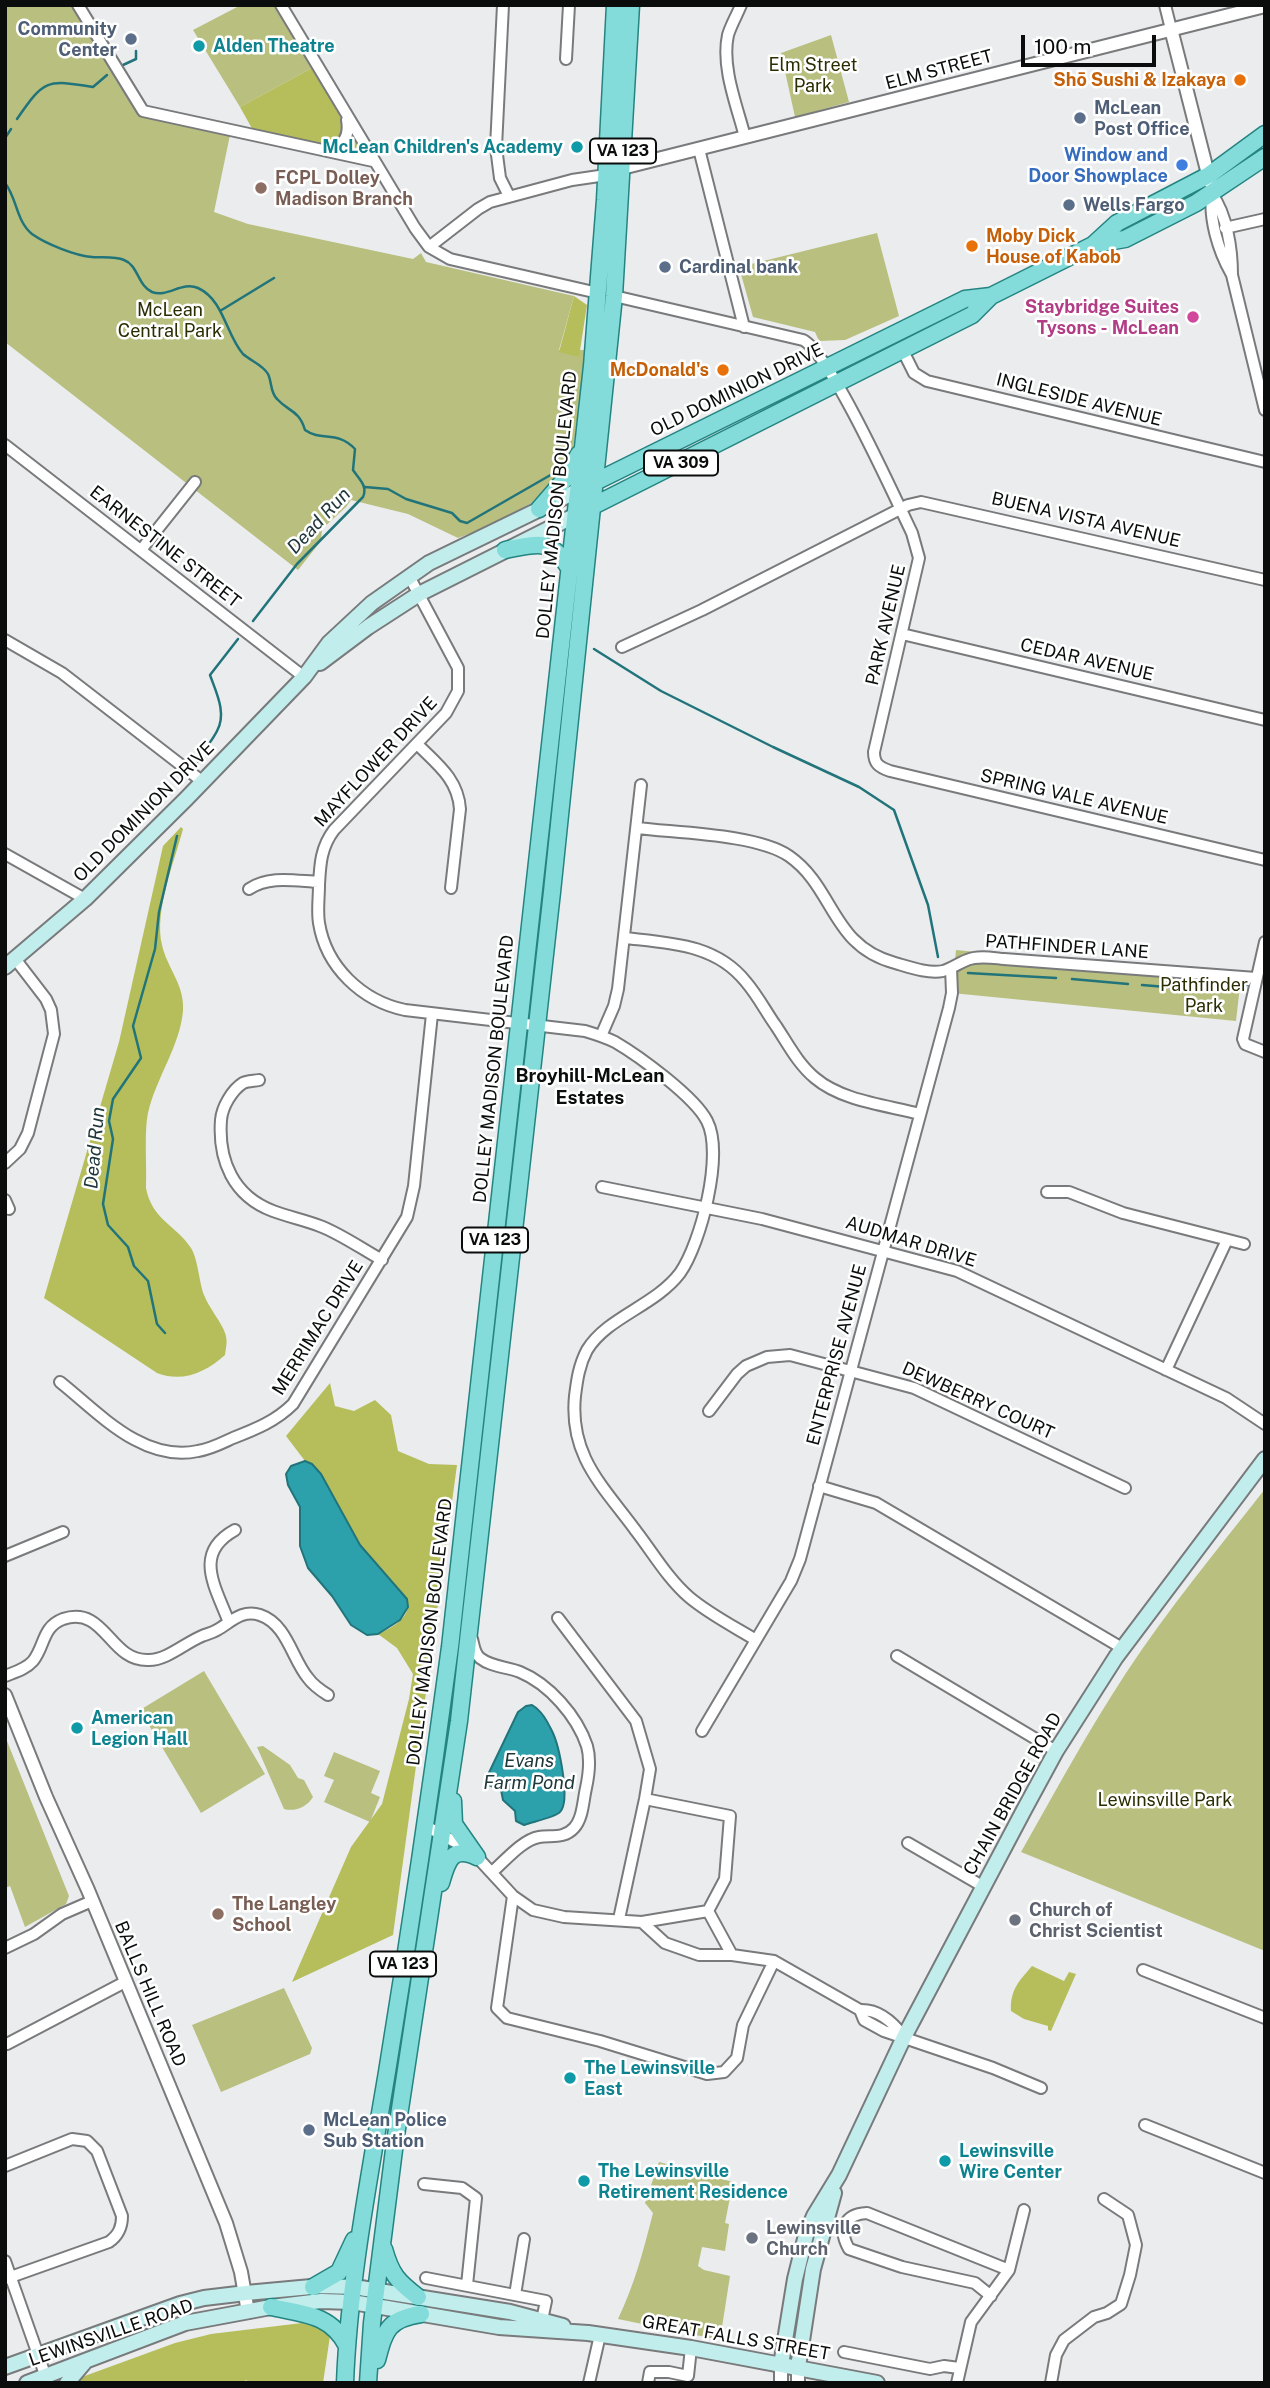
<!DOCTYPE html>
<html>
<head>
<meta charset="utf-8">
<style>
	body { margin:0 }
	#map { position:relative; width:1270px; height:2388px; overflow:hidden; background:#ebecee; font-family:"Public Sans",sans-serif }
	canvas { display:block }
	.frame { position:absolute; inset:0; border:7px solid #0b0c0c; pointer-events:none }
	.scale { position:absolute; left:1021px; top:35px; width:135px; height:32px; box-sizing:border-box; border:4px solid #0b0c0c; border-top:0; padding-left:9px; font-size:21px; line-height:24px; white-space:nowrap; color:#0b0c0c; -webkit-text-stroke:5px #fff; paint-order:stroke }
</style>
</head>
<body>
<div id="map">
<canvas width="1270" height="2388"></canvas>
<div class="frame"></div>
<div class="scale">100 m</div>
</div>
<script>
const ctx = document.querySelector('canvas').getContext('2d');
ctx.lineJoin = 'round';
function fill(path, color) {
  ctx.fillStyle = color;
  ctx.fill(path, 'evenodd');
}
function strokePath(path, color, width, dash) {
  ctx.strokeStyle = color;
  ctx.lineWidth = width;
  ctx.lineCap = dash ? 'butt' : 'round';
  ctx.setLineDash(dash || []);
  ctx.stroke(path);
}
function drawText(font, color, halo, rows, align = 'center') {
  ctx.font = font + ' "Public Sans",sans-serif';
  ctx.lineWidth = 5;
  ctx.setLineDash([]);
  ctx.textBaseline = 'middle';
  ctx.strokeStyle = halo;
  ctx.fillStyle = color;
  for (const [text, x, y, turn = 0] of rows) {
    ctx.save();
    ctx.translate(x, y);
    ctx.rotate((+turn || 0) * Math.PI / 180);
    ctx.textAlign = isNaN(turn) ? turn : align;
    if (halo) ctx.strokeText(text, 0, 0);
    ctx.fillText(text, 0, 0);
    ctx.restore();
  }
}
fill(new Path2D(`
	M5,5H72L137,110L230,135L214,212L248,224L413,259L421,253L426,262L574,296L559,350H587L573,449L565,474L537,500L492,525L458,538L408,514L351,500L346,507L322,529L321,541L298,570L5,342Z
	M241,5H275L312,68L240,107L193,30Z
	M831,35L849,102L795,117L781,53Z
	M877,233L899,316L845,340L819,341L815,332L753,317L739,267Z
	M956,950L1241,977L1236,1021L952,993Z
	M1265,1489V1951L1021,1852C1055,1792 1088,1731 1126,1673C1168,1609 1218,1549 1265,1489Z
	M204,1671L265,1774L201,1813L140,1710Z
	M5,1736L69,1896L66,1904L25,1927L10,1886L5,1888Z
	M263,1746L290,1765L298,1778L304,1780L313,1797C307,1807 295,1812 284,1809L257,1747Z
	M334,1752L380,1771L371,1793L380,1797L370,1822L324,1802L334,1780L324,1776Z
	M284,1988L312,2048L310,2054L221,2092L192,2025Z
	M659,2162L733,2182L725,2223L729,2224L725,2251L702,2247L698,2266L704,2270L730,2276L720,2340L618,2319C635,2283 643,2252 653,2213L645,2203Z`), '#b8bf7f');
fill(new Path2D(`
	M312,68L366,160L254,132L240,107Z
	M574,296L587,305L579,357L559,352Z
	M181,827L183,829C174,863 154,911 162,945C167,968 185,985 183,1011C180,1046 156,1078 148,1113C144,1132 147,1166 146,1188C152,1220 175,1224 191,1248C198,1259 199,1282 204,1295C209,1308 222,1323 225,1333C228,1341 226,1347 225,1355C206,1372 183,1383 157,1373L44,1298L119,1042L163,846Z
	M330,1383L335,1406L354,1411L375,1400L391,1415L398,1451L429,1464L457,1465L393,1935L292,1982L351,1847L382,1804L409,1699L413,1674L397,1648L378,1634C390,1629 408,1619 408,1605C408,1593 370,1559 361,1546C347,1526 325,1469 305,1461L286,1436Z
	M1032,1966L1064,1981L1069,1972L1076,1974L1051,2031L1048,2030V2026L1024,2019L1011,2011C1010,1990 1019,1981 1032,1966Z
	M302,2323L319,2327L330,2336L323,2383H250L246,2380L243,2383H71V2381L175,2343L211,2334Z`), '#b5be5a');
const water = new Path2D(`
	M305,1461L312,1464L321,1474L360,1545L407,1599L408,1607L400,1620L378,1634L367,1635L351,1625L332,1596L308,1568L300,1546V1507L288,1485L286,1474L291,1466Z
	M532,1705C542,1711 547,1721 552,1731C559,1745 571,1801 560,1812C556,1817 532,1822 524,1825L516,1821L515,1811L503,1800L501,1790L484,1783L518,1712L526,1706Z`);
fill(water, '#2ca1ab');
strokePath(water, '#22747b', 2);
strokePath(new Path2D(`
	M123,65L136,59V51
	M17,119C44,80 46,79 93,87L107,75
	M5,138L11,129
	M5,183C17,198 16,221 32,234C46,244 76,256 92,257C102,258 115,256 124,260C138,265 138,286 152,292C167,298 182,281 198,288C224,300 226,335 243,354C251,361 263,365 268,374C272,382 270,392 277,399C289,412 299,410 305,430C322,442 337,430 355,449L353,470C359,479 368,486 363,497L297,564L253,621
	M220,311L274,278
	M365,487L388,489L406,499L452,513L460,521L467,523L554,473
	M594,649L661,691L773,747L859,787L894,810L928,905L938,957
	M196,765C202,751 211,743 217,731C227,713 216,692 210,675L238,639
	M968,973L1056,978
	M1072,979L1128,984
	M1142,985L1215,991L1247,985
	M165,1333L157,1324L148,1281L134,1266L128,1247L108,1225L103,1204L113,1139L109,1121L113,1099L141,1058L133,1026L155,949L159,912L177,836`), '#22747b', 2.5);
const minor = new Path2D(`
	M78,5L143,111L373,161
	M281,5L415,228L429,247L450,259L598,293
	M503,5L496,147L500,178L509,196
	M741,5C737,15 731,25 728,35C721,67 737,106 745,137
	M1165,5L1171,29
	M566,59L569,5
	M699,149L744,327
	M326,150C343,147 350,137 347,120
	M1212,194C1227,215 1232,249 1232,275L1265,410
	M1212,194C1209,219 1218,250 1231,273
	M1225,228L1265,219
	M429,247L478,209L490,202L572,180L606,175
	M614,296L803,340C830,353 895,498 912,533L919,558L874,752C874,764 879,767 890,771L1265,860
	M902,349L914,373L927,381L1265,462
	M5,445L304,677
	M141,550L195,482
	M409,576L458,668V691L446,713L334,830C321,847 320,864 319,885C319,898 317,911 319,923C326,967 362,1001 405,1010L585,1031C595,1034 605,1037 615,1042C639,1056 695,1097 707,1121C724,1154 701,1243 680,1273C655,1306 607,1317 587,1350C579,1365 577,1380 575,1396C569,1456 603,1486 636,1531C653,1553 668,1579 689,1597C709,1614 733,1626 756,1640
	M902,634L1265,720
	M5,640L62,673L203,782
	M622,647L702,610L908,505L921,502L1265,580
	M417,744C437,764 458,779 460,809L451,888
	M637,828C677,833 757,834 789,856C835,888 831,946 895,963C909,967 928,974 943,971C951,969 959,963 967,960C978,955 993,958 1004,959L1256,978
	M5,854L85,899
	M249,889C269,875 296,881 319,882
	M625,938C670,943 716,944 746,982C758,996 766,1012 776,1026C788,1044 798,1064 815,1078C842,1101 886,1105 920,1114
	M1265,942L1243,1039L1245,1044L1265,1052
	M601,1036L614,1006L618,989L641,785
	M259,1080C254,1081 247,1081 243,1083C232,1090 222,1107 221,1120C218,1160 233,1196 273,1211C289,1217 305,1220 320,1226C341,1234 362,1249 382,1260
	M5,1163L20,1149L28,1133L54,1034L51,1010L46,999L16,960
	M602,1187L762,1219L957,1271L1226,1398L1265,1424
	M1047,1192H1069L1123,1213L1244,1244
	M5,1200L9,1209
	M1166,1370L1227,1240
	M60,1382C99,1413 143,1463 198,1451C211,1449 222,1443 233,1438C256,1429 276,1421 293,1404L407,1217L414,1186L432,1014
	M709,1411L737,1374L746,1366L767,1357L790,1355L914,1388L1125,1488
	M819,1486L876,1503L1122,1648
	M5,1556L63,1532
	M558,1618L636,1721L650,1769L645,1799L619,1919
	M228,1620C215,1586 193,1553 235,1530
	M472,1639C474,1646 474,1653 480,1658C491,1667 508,1667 520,1672C549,1684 577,1716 587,1746C591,1760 589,1774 586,1788C583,1801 583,1818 574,1828C564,1839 551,1835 539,1837C522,1840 505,1861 492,1872
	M897,1656L1056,1751
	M5,1676C15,1672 26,1669 33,1661C45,1646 42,1627 63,1619C106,1605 109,1662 149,1660C167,1660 185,1643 202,1636C207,1634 212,1633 217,1630C231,1622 242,1609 260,1615C287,1624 292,1659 308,1678C313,1685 320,1690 328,1695
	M702,1731L791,1581L800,1559L949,1008L952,993L951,968
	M645,1799L730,1816L725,1879L708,1911
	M424,1825L466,1848L477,1857L513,1896L533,1910L564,1917L642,1922L665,1943L699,1955H732L774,1961L860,2010C879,2009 893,2022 904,2037
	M908,1843L984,1887
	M513,1896L497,2008L507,2018L600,2041L707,2074L724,2072L737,2058L743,2025L774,1961
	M642,1922L708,1911L732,1955
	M5,1948L34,1934L62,1914L92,1901
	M1143,1970L1265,2018
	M860,2010L864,2020L884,2031L993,2068L1041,2088
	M7,2044L125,1982
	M1145,2125L1265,2173
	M5,2166L72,2139L87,2141L97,2151L122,2216C122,2227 119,2235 109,2242L5,2279
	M424,2184L462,2188L476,2198L467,2285
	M5,2261L48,2383
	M426,2278L546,2301L542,2320
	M515,2295L524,2239
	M991,2296L975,2283L902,2267L849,2249C838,2230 844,2214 867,2213L1009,2270
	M844,2352L930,2369L944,2366L959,2368
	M589,2383L600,2335
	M648,2383L650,2372H669L688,2376L691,2348
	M957,2383L971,2322L1009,2270L1024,2210
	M1051,2383L1056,2355L1064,2340L1094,2317L1107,2313L1121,2304L1130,2275L1136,2245L1128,2215L1104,2199`);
const tertiary = new Path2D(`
	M1171,29L1210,182
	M622,168L1265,6
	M5,1695L46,1797L88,1890L226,2223L241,2272L248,2312
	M781,2365V2383
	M798,2383V2367`);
const secondary = new Path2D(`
	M320,663L368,627L419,594L576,515
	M5,967L85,899L186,799L304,677L329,643L372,603L429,563L579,490
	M781,2365L795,2279L806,2235L814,2216L839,2175L904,2037L1024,1810L1056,1751L1116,1657L1265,1459
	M5,2367L180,2304L204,2298L246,2293L322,2286L354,2287L510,2312L563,2326
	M798,2367L813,2269L834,2193
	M27,2383L185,2323L271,2307L321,2301L352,2302L499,2327L588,2333L691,2348L877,2383
	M67,2383L84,2363`);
const primary = new Path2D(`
	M1096,244L1125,239L1196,203L1265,157
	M591,484L965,299L991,296
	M539,509L565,479L579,454
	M587,509L972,315L991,296L1093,245L1117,223L1209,175L1265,134
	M505,550C536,544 551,537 569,568
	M453,1801L454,1824L477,1857
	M441,1883C447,1862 451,1845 477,1857
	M384,2249C391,2274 397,2281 418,2297
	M313,2287L339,2272L354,2240
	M271,2307C303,2314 331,2314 347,2346
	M377,2360C385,2330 388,2319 421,2314
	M345,2383C349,2280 370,2174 387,2072C410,1931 431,1789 450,1647L592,366L605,200L615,5
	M368,2383L372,2323L395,2142L459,1721L552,892L614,296L631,5`);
strokePath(minor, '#797a7c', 14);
strokePath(tertiary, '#797a7c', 16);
strokePath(secondary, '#797a7c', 18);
strokePath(primary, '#248481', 19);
strokePath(minor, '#fff', 10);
strokePath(tertiary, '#fff', 12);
strokePath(secondary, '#c1eeec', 14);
strokePath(primary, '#83dcd9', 16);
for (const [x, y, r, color] of [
	[131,39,7,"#5c6f8a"],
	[199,46,7,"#0f9aa8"],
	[1240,80,7,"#e8710a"],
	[1080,118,7,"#5c6f8a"],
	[577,147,7,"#0f9aa8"],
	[1182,165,7,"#3f7fe0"],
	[261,188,7,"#8d6e63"],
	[1069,205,7,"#5c6f8a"],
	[972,246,7,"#e8710a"],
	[665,267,7,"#5c6f8a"],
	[1193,317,7,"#d1479c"],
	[723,370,7,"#e8710a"],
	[77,1728,7,"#0f9aa8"],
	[218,1914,7,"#8d6e63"],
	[1015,1920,7,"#6b7280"],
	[570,2078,7,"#0f9aa8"],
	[309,2130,7,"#5c6f8a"],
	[945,2161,7,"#0f9aa8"],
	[584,2181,7,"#0f9aa8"],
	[752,2238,7,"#6b7280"]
]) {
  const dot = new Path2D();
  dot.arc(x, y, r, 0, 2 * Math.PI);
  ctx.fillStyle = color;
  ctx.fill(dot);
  strokePath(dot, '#fff', 2.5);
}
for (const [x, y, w] of [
	[623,151,66],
	[681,463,74],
	[495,1240,66],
	[403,1964,66]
]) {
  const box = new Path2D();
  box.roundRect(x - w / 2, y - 12.5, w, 25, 5);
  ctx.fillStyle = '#fff';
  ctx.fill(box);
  strokePath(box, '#0b0c0c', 2);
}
drawText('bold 16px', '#0b0c0c', null, [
	["VA 123",623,151],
	["VA 309",681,463],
	["VA 123",495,1240],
	["VA 123",403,1964]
]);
drawText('bold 18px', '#4e5e75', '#fff', [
	["Community",117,29,"right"],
	["Center",117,50,"right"],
	["McLean",1094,108],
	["Post Office",1094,129],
	["Wells Fargo",1083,205],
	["Cardinal bank",679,267],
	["McLean Police",323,2120],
	["Sub Station",323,2141]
], 'left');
drawText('bold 18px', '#0d838f', '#fff', [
	["Alden Theatre",213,46],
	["McLean Children's Academy",563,147,"right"],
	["American",91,1718],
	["Legion Hall",91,1739],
	["The Lewinsville",584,2068],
	["East",584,2089],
	["Lewinsville",959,2151],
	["Wire Center",959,2172],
	["The Lewinsville",598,2171],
	["Retirement Residence",598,2192]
], 'left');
drawText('18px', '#2b2e02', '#fff', [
	["Elm Street",813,65],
	["Park",813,86],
	["McLean",170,310],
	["Central Park",170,331],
	["Pathfinder",1204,985],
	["Park",1204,1006],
	["Lewinsville Park",1165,1800]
]);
drawText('18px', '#0b0c0c', '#fff', [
	["ELM STREET",939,70,-15],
	["OLD DOMINION DRIVE",737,390,-26],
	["INGLESIDE AVENUE",1079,400,14],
	["DOLLEY MADISON BOULEVARD",557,505,-84],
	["BUENA VISTA AVENUE",1086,520,13],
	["EARNESTINE STREET",165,547,38],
	["PARK AVENUE",886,625,-77],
	["CEDAR AVENUE",1087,660,13],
	["MAYFLOWER DRIVE",376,762,-47],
	["SPRING VALE AVENUE",1074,797,13],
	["OLD DOMINION DRIVE",144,812,-45],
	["PATHFINDER LANE",1067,947,4],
	["DOLLEY MADISON BOULEVARD",494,1069,-84],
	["AUDMAR DRIVE",911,1242,17],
	["MERRIMAC DRIVE",318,1328,-58],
	["ENTERPRISE AVENUE",837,1355,-75],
	["DEWBERRY COURT",978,1401,24],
	["DOLLEY MADISON BOULEVARD",430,1632,-83],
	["CHAIN BRIDGE ROAD",1013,1794,-61],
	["BALLS HILL ROAD",150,1994,67],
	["LEWINSVILLE ROAD",111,2333,-19],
	["GREAT FALLS STREET",736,2338,10]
]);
drawText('bold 18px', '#c56008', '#fff', [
	["Shō Sushi & Izakaya",1226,80],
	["Moby Dick",986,236,"left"],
	["House of Kabob",986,257,"left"],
	["McDonald's",709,370]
], 'right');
drawText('bold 18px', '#366cbe', '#fff', [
	["Window and",1168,155],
	["Door Showplace",1168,176]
], 'right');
drawText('bold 18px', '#785e54', '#fff', [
	["FCPL Dolley",275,178],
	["Madison Branch",275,199],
	["The Langley",232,1904],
	["School",232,1925]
], 'left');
drawText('bold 18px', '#b23c85', '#fff', [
	["Staybridge Suites",1179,307],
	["Tysons - McLean",1179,328]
], 'right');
drawText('bold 18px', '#5b616d', '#fff', [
	["Church of",1029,1910],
	["Christ Scientist",1029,1931],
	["Lewinsville",766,2228],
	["Church",766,2249]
], 'left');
drawText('italic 19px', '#20383b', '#fff', [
	["Dead Run",319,521,-47],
	["Dead Run",95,1148,-85],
	["Evans",529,1761],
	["Farm Pond",529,1783]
]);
drawText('bold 19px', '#0b0c0c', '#fff', [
	["Broyhill-McLean",590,1076],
	["Estates",590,1098]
]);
</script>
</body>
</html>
